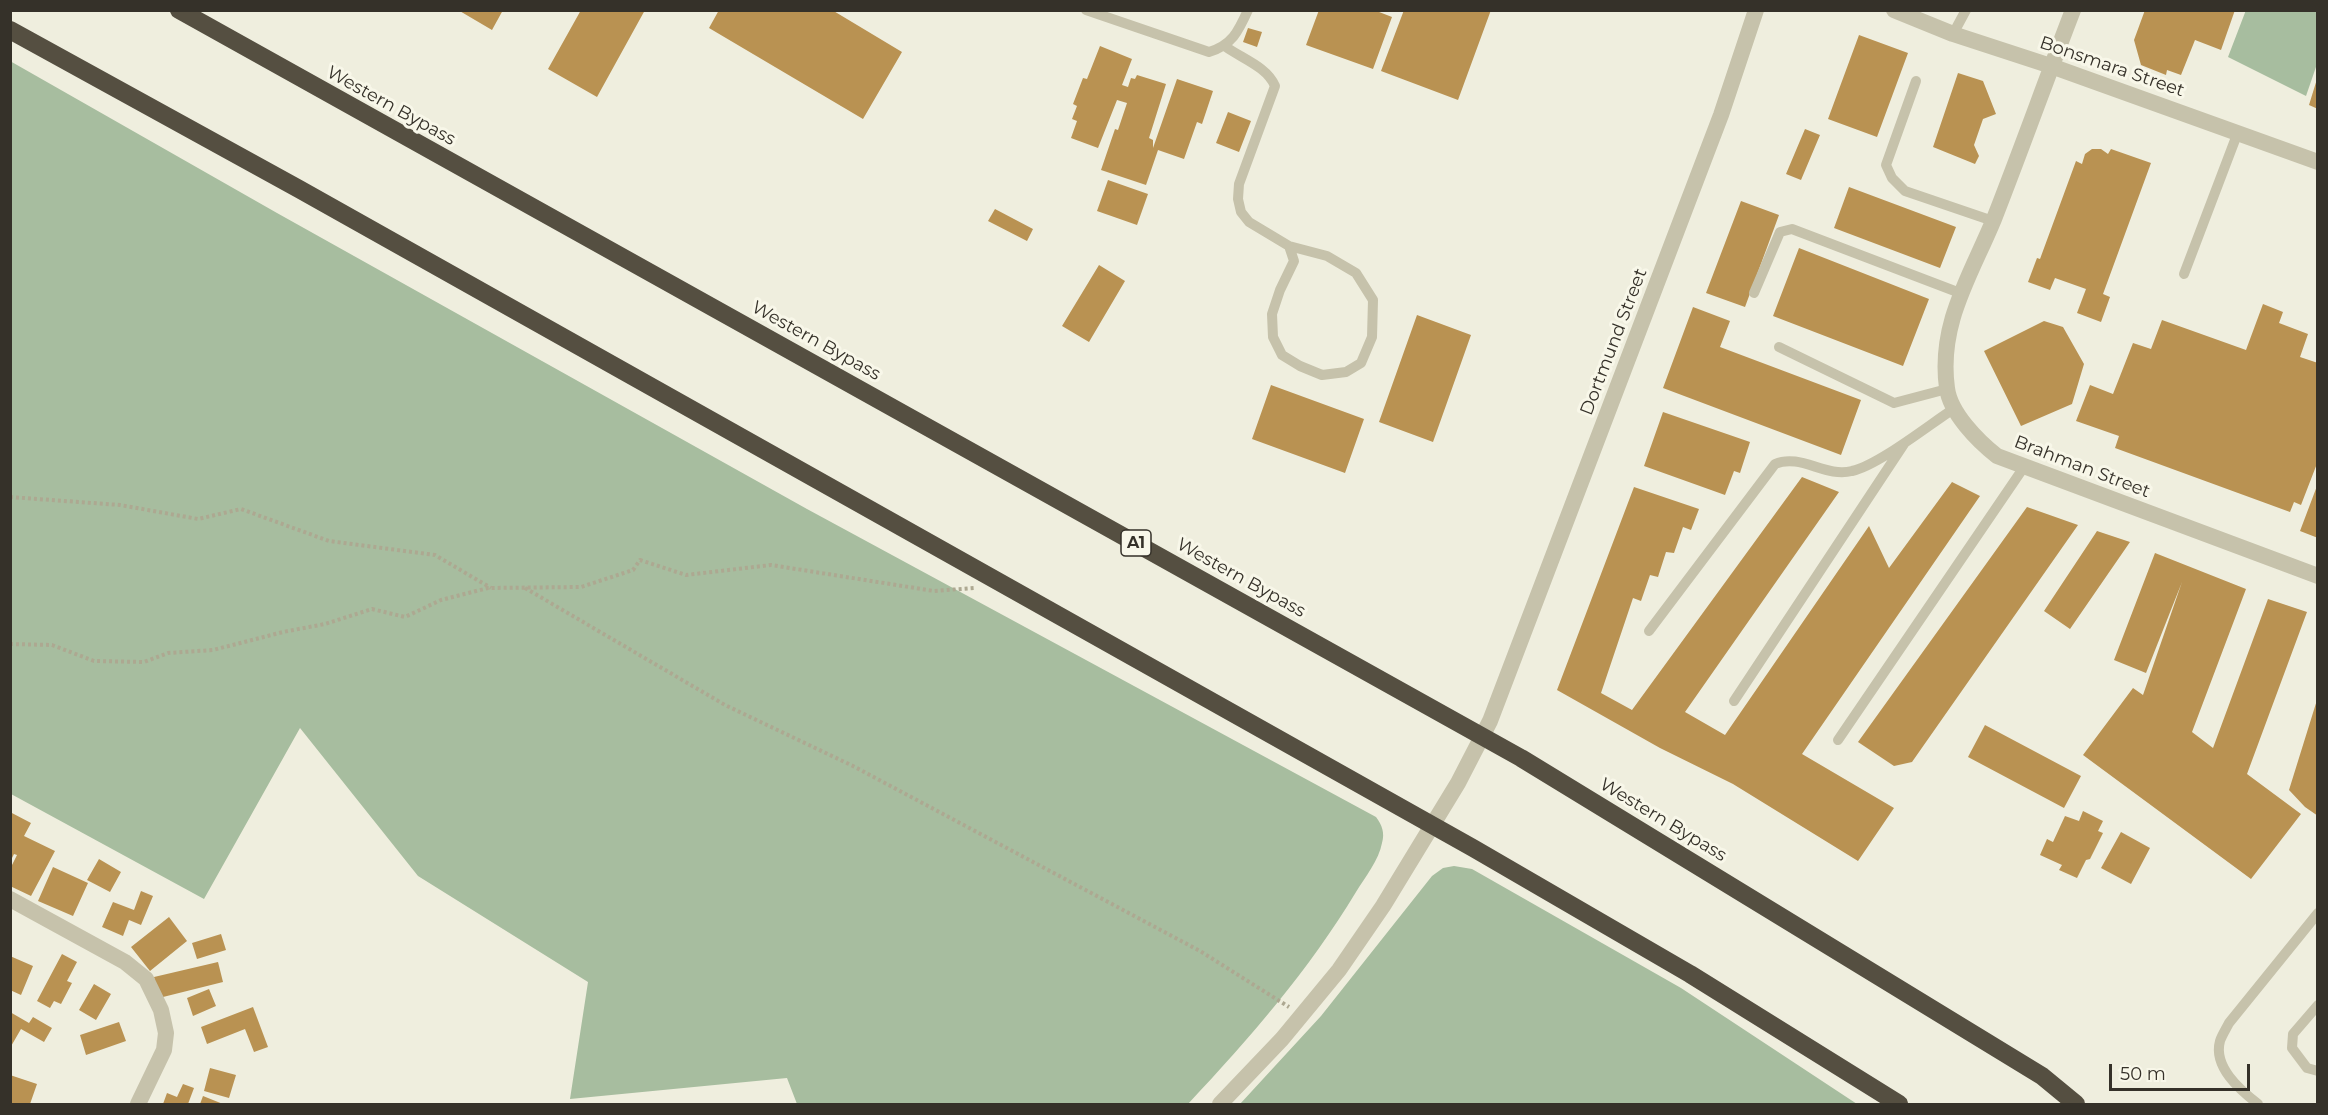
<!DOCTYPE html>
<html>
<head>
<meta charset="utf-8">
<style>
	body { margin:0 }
	#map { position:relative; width:2328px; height:1115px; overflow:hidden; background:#efeede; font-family:Montserrat,sans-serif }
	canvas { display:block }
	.frame { position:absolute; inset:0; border:12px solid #353129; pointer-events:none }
	.scale { position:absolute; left:2109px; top:1064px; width:141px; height:27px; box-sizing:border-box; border:3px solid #353129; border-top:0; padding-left:8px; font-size:18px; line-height:21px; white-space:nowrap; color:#353129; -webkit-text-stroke:4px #f8f7e9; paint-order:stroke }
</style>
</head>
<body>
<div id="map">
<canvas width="2328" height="1115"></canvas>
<div class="frame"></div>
<div class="scale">50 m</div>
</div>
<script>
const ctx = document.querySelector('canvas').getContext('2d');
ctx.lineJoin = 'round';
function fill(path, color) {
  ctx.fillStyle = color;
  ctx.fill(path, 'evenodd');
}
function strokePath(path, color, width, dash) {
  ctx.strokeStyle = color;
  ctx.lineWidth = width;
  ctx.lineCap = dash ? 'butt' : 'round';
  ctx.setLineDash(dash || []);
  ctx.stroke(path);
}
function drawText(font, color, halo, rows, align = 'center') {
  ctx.font = font + ' Montserrat,sans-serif';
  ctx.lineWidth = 6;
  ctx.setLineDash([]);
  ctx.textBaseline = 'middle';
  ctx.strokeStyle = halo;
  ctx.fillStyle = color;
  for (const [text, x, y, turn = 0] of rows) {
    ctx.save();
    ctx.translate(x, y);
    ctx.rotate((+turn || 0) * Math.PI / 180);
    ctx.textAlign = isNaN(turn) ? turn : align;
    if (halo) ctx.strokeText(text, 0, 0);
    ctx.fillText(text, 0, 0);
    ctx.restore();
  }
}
fill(new Path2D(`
	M2246,10L2317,11V64L2306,96L2228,57Z
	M10,61L277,213L807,509L1376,817C1382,825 1385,833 1382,843C1379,860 1365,877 1356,892C1309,970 1250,1038 1188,1104H797L787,1078L570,1099L588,982L418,876L300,728L204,899L11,794Z
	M1454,866L1472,869L1681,988L1857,1104H1240L1321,1016L1432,876L1443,868Z`), '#a7bd9f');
fill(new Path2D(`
	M458,10H503L492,30Z
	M581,10H645L597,97L548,69Z
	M719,10H832L902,52L863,119L709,28Z
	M1319,10H1374L1392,17L1373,69L1306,45Z
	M1404,10H1491L1458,100L1381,71Z
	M2145,10H2235L2221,50L2195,40L2181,75L2167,70L2166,75L2141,65L2134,40Z
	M1248,28L1262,32L1257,47L1243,42Z
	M1859,35L1908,53L1877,137L1828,119Z
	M1100,46L1132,59L1122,85L1128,87L1131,78L1135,79L1137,75L1166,84L1149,138L1153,140V148L1177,79L1213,91L1202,124L1197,122L1184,159L1158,150L1146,185L1101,170L1115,129L1118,130L1127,103L1117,100L1098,148L1071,138L1077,121L1072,119L1077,106L1073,104L1083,78L1087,79Z
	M1958,73L1983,81L1996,114L1983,119L1974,145L1979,156L1975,164L1933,147Z
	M2317,79H2318V109L2309,105Z
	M1228,112L1251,121L1239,152L1216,143Z
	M1805,129L1820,135L1801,180L1786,174Z
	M2092,149H2101L2108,154L2111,149L2151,163L2103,294L2110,297L2101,322L2077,313L2086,289L2055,278L2050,290L2028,282L2037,258L2040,259L2076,161L2082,164L2085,154Z
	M1108,180L1148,194L1137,225L1097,211Z
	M1849,187L1956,227L1940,268L1834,228Z
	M1741,201L1779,215L1745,307L1706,293Z
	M995,209L1033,229L1027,241L988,221Z
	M1799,248L1929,299L1903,366L1773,316Z
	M1099,265L1125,281L1089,342L1062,326Z
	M2263,304L2283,312L2279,323L2308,334L2300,357L2318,363V461L2301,505L2294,502L2290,512L2115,448L2119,436L2076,421L2090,385L2113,394L2133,343L2151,349L2162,320L2246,350Z
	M1693,307L1730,321L1720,347L1861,400L1841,455L1663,388Z
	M1417,315L1471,335L1433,442L1379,422Z
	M2044,321L2063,327L2084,364L2072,404L2021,426L1984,351Z
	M1271,385L1364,419L1345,473L1252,439Z
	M1663,412L1750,442L1740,473L1734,471L1725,495L1644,466Z
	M1802,477L1839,492L1685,712L1725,735L1869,526L1889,568L1952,482L1980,496L1802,754L1894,808L1858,861L1733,784L1660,748L1557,690L1634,487L1699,509L1691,530L1683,527L1674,553L1666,552L1658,577L1650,575L1641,601L1633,598L1601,693L1632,710Z
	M2317,486H2318V538L2300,531Z
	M2027,507L2078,525L1912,762L1894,766L1858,742Z
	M2097,531L2130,542L2070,629L2044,611Z
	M2155,553L2246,589L2192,732L2213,748L2268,599L2307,612L2247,774L2301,814L2251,879L2083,755L2133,688L2143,695L2182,582L2146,673L2114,660Z
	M2317,700H2318V816L2305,807L2289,790Z
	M1985,725L2081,776L2064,808L1968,757Z
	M2083,811L2103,821L2098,831L2103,833L2090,859L2086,860L2077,878L2059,870L2062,865L2040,855L2047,839L2053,842L2065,816L2079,821Z
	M10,812L31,823L24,836L55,851L31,896L10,886V869L17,855L14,854L10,862Z
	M2121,832L2150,848L2131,884L2101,868Z
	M99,859L121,872L110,892L87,880Z
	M53,867L88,883L73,916L38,901Z
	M141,891L153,896L141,925L129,920L123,936L102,927L113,902L134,910Z
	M169,917L187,941L150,971L131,947Z
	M221,934L226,950L197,959L192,943Z
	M62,954L77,962L67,981L72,983L61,1004L54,1001L50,1008L37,1001Z
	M10,956L33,966L21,995L10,990Z
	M218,962L223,982L159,998L154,977Z
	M94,984L111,994L96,1020L79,1010Z
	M209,989L216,1006L193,1016L187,998Z
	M253,1007L268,1047L254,1052L245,1029L207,1044L201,1027Z
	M10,1012L29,1023L33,1017L52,1028L44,1042L21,1029L10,1048Z
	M119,1022L126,1041L86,1055L80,1035Z
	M210,1068L236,1075L229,1098L204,1091Z
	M10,1075L37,1084L30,1104H10Z
	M183,1084L194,1088L188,1104H163L167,1093L177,1097Z
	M203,1096L223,1104H200Z`), '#b99252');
strokePath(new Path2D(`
	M10,497L120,505L198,519L241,509L329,541L435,555L491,588
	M525,588L725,705L853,766L1200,951L1289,1007
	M10,644L52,645L94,661L144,662L168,653L213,650L283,632L325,624L372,609L405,617L441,600L488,588L581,587L633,570L640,560L686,575L771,565L934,591L974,588`), '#ada891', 4, [3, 3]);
strokePath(new Path2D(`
	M1086,10L1209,52C1232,45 1238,32 1248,10
	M1953,34L1966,10
	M1226,47C1243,59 1267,67 1275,86L1239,184L1238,199L1241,212L1249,222L1289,246L1327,256L1356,273L1373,300L1372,337L1361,363L1346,372L1322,375L1300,366L1282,355L1273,337L1272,314L1280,290L1294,261L1289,246
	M1916,81L1886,165L1892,178L1905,191L1993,221
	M2184,274L2238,132
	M1754,293L1780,232L1792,229L1960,293
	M1779,347L1894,403L1947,389
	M1649,631L1775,464C1801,453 1825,478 1852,471C1879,465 1930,424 1955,408
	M1734,701L1904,444
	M1838,740L2024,467
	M2318,1005L2293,1034L2292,1048L2307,1068L2318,1071
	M2258,1104C2240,1090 2213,1067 2220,1041C2222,1035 2226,1029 2229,1023L2318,913`), '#c6c2ab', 10);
strokePath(new Path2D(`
	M1894,10L1953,34L2051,66L2318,162
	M2073,10C2046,80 2021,150 1994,219C1971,275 1938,324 1947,388C1950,413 1978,441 1997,456L2318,576
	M10,899L125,962L146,979L161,1010L166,1033L164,1050L138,1104`), '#c6c2ab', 16);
strokePath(new Path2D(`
	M1220,1104L1282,1039L1339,970L1383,906L1458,783L1490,721L1721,115L1756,10`), '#c6c2ab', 16);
strokePath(new Path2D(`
	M179,10L1521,758L2042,1076L2076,1104
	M10,30L299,189L1473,848L1690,974L1899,1104`), '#554f41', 18);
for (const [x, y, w] of [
	[1136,543,30]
]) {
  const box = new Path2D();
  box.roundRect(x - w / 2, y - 13, w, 26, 4.5);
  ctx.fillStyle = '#f8f7e9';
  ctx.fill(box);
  strokePath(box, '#353129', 1.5);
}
drawText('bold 16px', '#353129', null, [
	["A1",1136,543]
]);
drawText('18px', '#353129', '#f8f7e9', [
	["Bonsmara Street",2112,67,19],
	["Western Bypass",391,106,29],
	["Western Bypass",816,341,29],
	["Dortmund Street",1614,342,-69],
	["Brahman Street",2082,467,21],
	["Western Bypass",1241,578,29],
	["Western Bypass",1663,820,31]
]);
</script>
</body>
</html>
